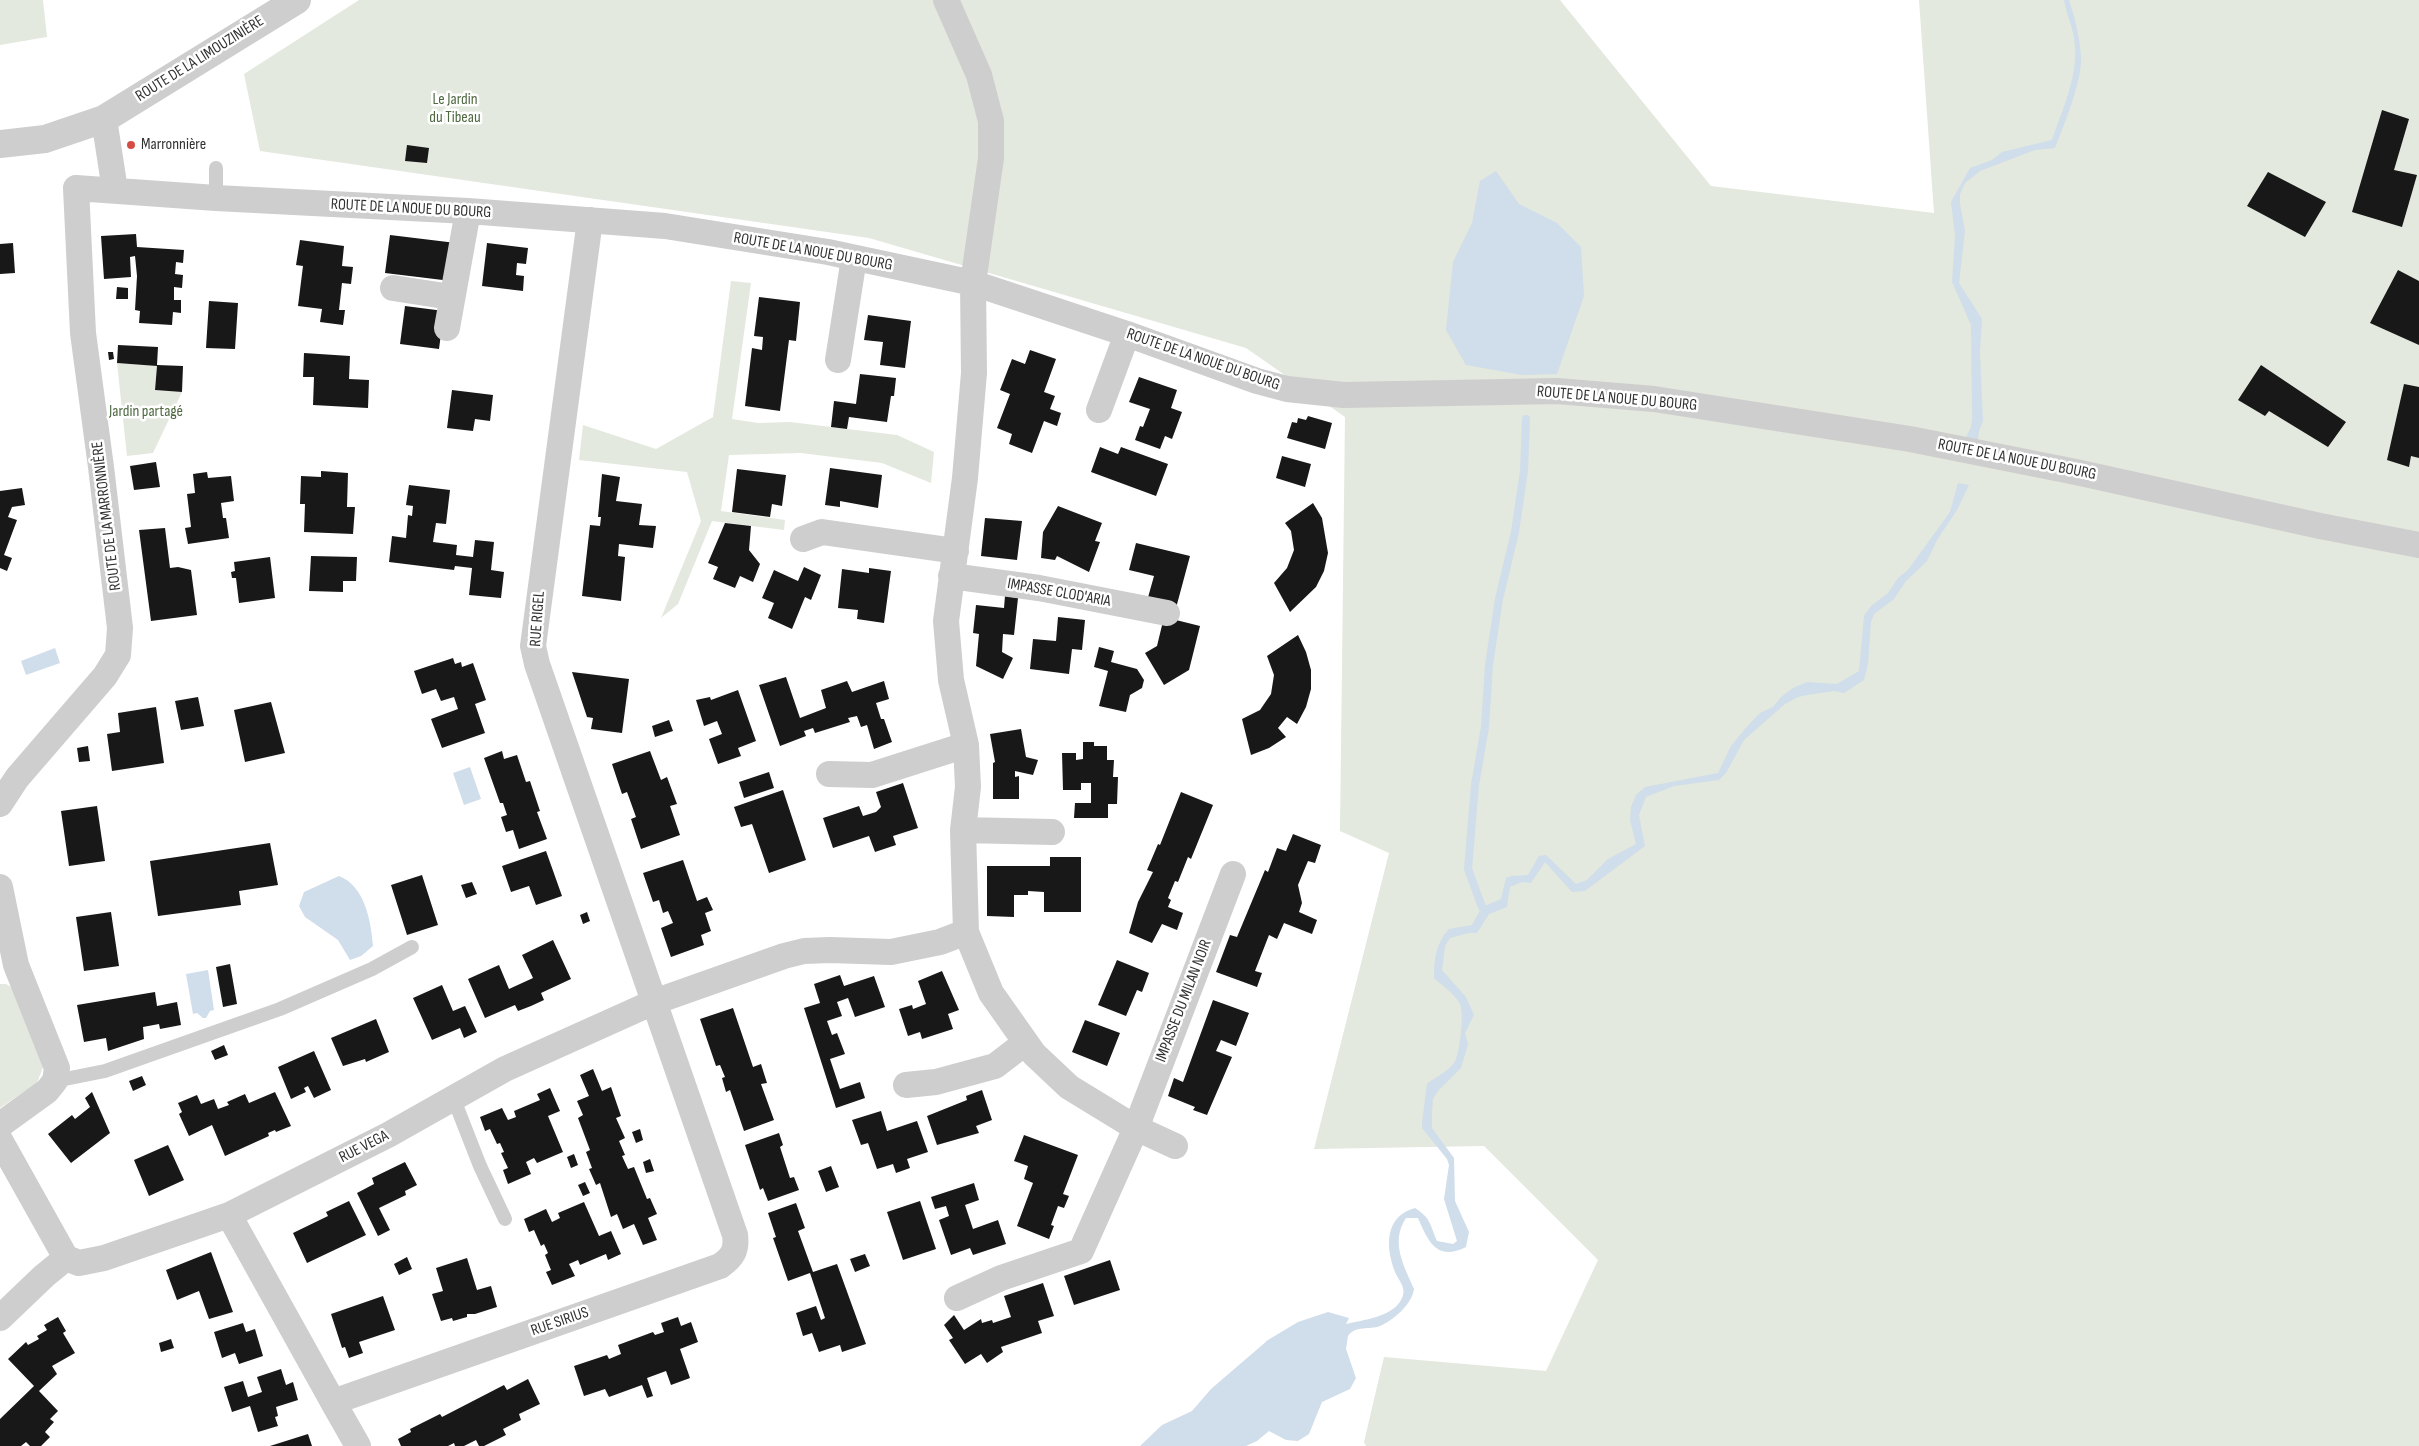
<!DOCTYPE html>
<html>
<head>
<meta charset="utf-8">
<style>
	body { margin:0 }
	canvas { display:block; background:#fff }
</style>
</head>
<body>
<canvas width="2419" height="1446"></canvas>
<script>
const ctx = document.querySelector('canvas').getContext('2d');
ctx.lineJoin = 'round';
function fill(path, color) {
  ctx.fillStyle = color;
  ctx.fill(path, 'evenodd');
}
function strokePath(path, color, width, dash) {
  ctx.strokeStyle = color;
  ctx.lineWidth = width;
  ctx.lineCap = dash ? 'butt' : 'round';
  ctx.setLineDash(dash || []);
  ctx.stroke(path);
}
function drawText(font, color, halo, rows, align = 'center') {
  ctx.font = font + ' "Sofia Sans Condensed",sans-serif';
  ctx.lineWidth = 5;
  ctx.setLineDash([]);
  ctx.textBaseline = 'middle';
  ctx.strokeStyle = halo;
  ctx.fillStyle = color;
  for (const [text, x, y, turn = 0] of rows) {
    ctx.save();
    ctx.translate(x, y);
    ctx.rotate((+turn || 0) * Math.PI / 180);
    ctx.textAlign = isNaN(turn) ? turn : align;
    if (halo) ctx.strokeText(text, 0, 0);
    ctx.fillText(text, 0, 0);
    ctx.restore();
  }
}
fill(new Path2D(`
	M0,0H43L47,37L0,45Z
	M359,0H1560L1711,186L1934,213L1919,0H2419V1446H1366L1364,1442L1384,1357L1546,1371L1598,1260L1484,1146L1314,1149L1389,853L1340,831L1345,417L1246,348L869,238L260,151L244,74Z
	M731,281L751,283L732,419L758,423L790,422L897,435L934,452L931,483L882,463L801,453L729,455L721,511L785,520L784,530L712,521L678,604L661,618L701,521L687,472L579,460L583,425L656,449L713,417Z
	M117,363L157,366L155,390L182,392L153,453L127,456Z
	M0,984H6L18,991L43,1067L37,1083L0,1108Z`), '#e3e9de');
fill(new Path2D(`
	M2064,0H2069C2075,18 2080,38 2081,58C2082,81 2064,125 2055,148L2035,150L1980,171L1965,183L1960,194V204L1965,231L1959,283L1982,319L1980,352L1983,421L1979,431L1977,448L1965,439L1971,427L1972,420L1971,325L1952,282L1955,236L1951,202L1970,168L1992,160L2002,152L2052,140C2063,108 2080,72 2074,38C2072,25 2066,13 2064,0Z
	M1496,171L1519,204L1557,223L1581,247L1584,296L1557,374L1522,375L1466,365L1446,330L1453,262L1472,223L1480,181Z
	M1958,483L1969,485L1957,510L1937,540L1927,561L1906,581L1894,599L1874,614L1871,622L1868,664L1864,680L1844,693L1834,691L1807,695L1798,697L1785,704L1744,740L1726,773L1719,780L1674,786L1646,797L1639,815L1645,846L1585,891L1572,892L1545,862L1531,883L1522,882L1510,887L1507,907L1489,914L1477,933H1469L1450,938L1445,946L1442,970L1466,997L1474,1015L1465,1033L1468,1044L1461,1068L1438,1091L1433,1099L1432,1112V1128L1454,1158L1455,1201L1469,1232L1466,1247C1437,1262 1428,1241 1418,1218H1406C1390,1242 1404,1266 1414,1289C1412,1304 1394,1320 1380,1326C1369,1330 1356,1325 1348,1336L1346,1349L1356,1378L1350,1389L1322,1402L1309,1434L1298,1441L1286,1440L1269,1431L1257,1441L1246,1446H1140L1162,1425L1192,1411L1211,1389L1268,1340L1298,1322L1328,1312L1349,1318L1346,1324C1363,1320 1392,1317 1401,1300C1408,1289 1399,1281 1395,1272C1385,1246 1385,1216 1415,1208C1431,1218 1430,1225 1437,1241L1453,1244L1457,1241L1444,1199L1449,1165L1447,1159L1422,1128V1123L1427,1084C1436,1076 1451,1071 1456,1059C1460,1049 1465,1010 1459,1002C1453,993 1442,985 1434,978C1434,959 1436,943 1449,929L1472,925L1482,907L1501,899L1506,878L1511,876L1528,875L1539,856L1546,855L1576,884L1587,880L1608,859L1636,844L1630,820L1631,807L1636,795L1645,787L1718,773L1731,746L1745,729L1760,713L1773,707L1781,697L1793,688L1807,682L1837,684L1859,671L1864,616L1871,606L1888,593L1898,578L1908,570L1950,512Z
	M55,648L60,663L26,675L21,661Z
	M470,767L481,799L464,805L453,773Z
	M339,876C365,886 371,921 373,946L361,956L350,960L338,940L305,917L299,906L304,892Z
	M208,970L214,1010L210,1011L206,1018H203L197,1013L193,1014L186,974Z`), '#d0ddea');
strokePath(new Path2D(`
	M1482,907L1468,869L1475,785L1485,727L1489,665L1499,599L1515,532L1524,471L1526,419`), '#d0ddea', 8);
fill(new Path2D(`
	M2382,110L2409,119L2394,170L2417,175L2402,227L2352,212Z
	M407,145L429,148L427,163L405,161Z
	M2268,172L2326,202L2305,237L2247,206Z
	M136,234L137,247L184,250L183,263L176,262L175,274L183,275L182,288L174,287V300H181V313L173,312L172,325L139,323L140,311L135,310L137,276L135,256L130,257L131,277L104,279L101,236Z
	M390,235L456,243L451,281L385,273Z
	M300,240L344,246L342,266L353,267L351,284L342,283L339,310H345L343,325L320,322L322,309L298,306L303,266L296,265Z
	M13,243L15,273L0,274V244Z
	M487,243L528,248L526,264L517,263L516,275L524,276L523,291L482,286Z
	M2398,270L2419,281V345L2370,323Z
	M117,287L128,288V299H116Z
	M759,297L800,302L796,341L789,340L780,411L745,406L752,348L762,350L763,337L754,336Z
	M209,301L238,303L235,349L206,348Z
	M405,306L444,311L439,349L400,344Z
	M868,315L911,321L905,368L880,365L883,342L864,340Z
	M118,345L158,347L157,365L183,366L182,392L155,390L157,366L117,363Z
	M1030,350L1056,359L1044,392L1055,396L1050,409L1061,413L1057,426L1044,421L1032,453L1009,444L1012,434L997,428L1010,394L1000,390L1012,359L1025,364Z
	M108,352H113L114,359L109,360Z
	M304,353L350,356L349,379L369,380L368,408L313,405L314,377H303Z
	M2261,365L2346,422L2328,447L2269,411L2265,416L2238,400Z
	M860,374L896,378L894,396H891L887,422L849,417L847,429L831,427L834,401L856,404Z
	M1139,377L1177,390L1171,408L1182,412L1172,439L1165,436L1160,449L1135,440L1140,426L1143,427L1150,409L1129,402Z
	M2404,384L2419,387V458L2411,456L2409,467L2387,460Z
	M452,390L493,395L490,421L475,419L473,431L447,428Z
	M1308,416L1332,423L1325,449L1287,438L1292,422L1297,423L1298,418L1306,420Z
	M1100,447L1118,454L1121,447L1168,464L1156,496L1091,472Z
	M1282,456L1311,464L1305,487L1276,478Z
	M156,462L160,487L134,490L130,466Z
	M830,468L882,475L878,508L840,501V507L825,505Z
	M737,469L786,475L782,506L772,504L770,517L732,512Z
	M321,471L348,473L347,507H355L353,534L304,532L305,504H300L301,476L321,477Z
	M207,472L208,478L231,476L234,501L221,503L223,518H226L229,538L188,544L185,528L191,527L187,494L195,493L193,474Z
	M602,474L620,477L616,501L642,504L639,525L656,526L653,548L619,544L618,556L625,557L621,601L582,596L590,525L600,526L601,517H598Z
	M409,485L450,490L446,524L436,523L433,542L457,545L456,555L473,557L475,540L494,542L491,570L504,572L501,598L469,595L472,568L455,566L454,570L389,562L392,536L406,538L408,515L412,516L413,506L406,505Z
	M22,488L25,505L12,507L8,517L17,520L4,555L12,558L7,571L0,568V491Z
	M1313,503L1322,518L1328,553L1324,571L1316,587L1290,612L1274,583L1287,568L1294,550L1291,531L1285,523Z
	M1058,506L1102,523L1095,541L1100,542L1089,572L1057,556L1055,560L1041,558L1043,532Z
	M985,518L1022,521L1017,560L981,556Z
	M725,523L751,526L749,550L760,564L753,582L740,576L735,588L713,579L718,567L708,563Z
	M165,528L170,568L178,567L191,570L197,615L151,621L139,530Z
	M1136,543L1190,556L1176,608L1147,601L1154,576L1129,570Z
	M311,556L357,557L356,581H343V592L309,591Z
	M270,557L275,598L239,603L236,578H232L231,572L235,571L234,562Z
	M804,567L821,575L811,600L805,597L792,629L768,618L774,603L762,598L774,570L798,581Z
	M869,568L891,571L884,623L857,619L858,610L838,608L842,569L869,573Z
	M1005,596L1018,598L1014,635L1003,634L1002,652L1013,658L1003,679L976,666L979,634L973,633L976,605L1004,608Z
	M1058,617L1085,620L1082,650L1072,649L1069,674L1030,669L1033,639L1056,641Z
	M1164,617L1200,626L1189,670L1164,685L1145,653L1157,646Z
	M1298,635L1306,652L1311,670V689L1306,707L1297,724L1287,717L1278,728L1286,737L1269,748L1251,755L1242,719L1260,710L1271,694L1274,675L1267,656Z
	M1099,647L1114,651L1111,662L1137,669L1144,680L1142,688L1130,695L1126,712L1099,706L1108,671L1094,667Z
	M453,658L455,664L461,662L462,667L473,663L486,700L475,704L485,733L442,748L431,719L458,709L454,697L441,701L436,689L422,694L414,671Z
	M572,672L629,679L622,733L591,729L593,718L587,717Z
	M786,677L800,718L826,708L821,690L847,681L852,692L884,681L889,699L876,703L881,719H884L892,742L874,749L867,725L861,727L857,716L848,718L850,722L815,733L813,728L804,731L806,736L780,746L759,685Z
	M738,690L756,741L738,748L741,756L718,764L709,739L722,734L717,721L704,726L696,700L710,697L711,700Z
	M198,697L204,726L181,730L175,701Z
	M271,702L285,753L245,762L234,710Z
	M156,707L164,763L112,771L107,734L120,732L118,713Z
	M669,720L673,731L655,737L652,726Z
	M1021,729L1026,757L1038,760L1033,775L1015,771V777L1019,776V799H993V763L995,762L990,734Z
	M1083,742H1094V746H1107V760H1114L1113,777H1118L1117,804H1108V818H1074L1075,803H1091V783H1081V790H1063L1062,753H1076V760L1083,759Z
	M88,746L90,761L79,762L77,748Z
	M502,751L504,759L517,755L526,782L530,781L540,811L537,812L547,839L519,849L513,830L506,832L501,817L507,815L503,803H500L484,758Z
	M650,751L661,780L667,777L677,804L670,806L680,835L641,849L631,819L636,817L627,792L622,794L612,764Z
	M769,772L774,788L744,798L739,782Z
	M903,783L918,828L893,836L896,845L875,852L869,836L833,848L823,818L859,806L863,816L876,812L881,807L876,792Z
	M783,790L806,860L769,873L752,824L741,827L734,807Z
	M1181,792L1213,805L1191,859L1188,857L1178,882L1175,881L1168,898L1171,900L1168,907L1183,913L1177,930L1162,924L1152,943L1129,933L1138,902L1153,872L1147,870L1158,844L1160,845Z
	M97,806L105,861L69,866L61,811Z
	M1293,834L1321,845L1315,863L1308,861L1298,885L1302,903L1299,912L1317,920L1312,934L1284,923L1277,939L1269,935L1255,971L1262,973L1257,987L1216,972L1230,935L1237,937L1265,870L1268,872L1277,848L1286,851Z
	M270,843L278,885L239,891L241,905L158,916L150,861Z
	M546,851L562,896L536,905L529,886L511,892L502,866Z
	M1050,857H1081V912H1044V892L1028,891V895H1014V917L987,916V866H1050Z
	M683,860L697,901L707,897L713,910L705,913L711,931L701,935L704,945L671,957L661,928L673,923L668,911L663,913L659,900L653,902L643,873Z
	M422,875L438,925L407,935L391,885Z
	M472,882L477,894L466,898L461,885Z
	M111,912L119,966L84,971L76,917Z
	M587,912L590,921L583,924L580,915Z
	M553,940L571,979L541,993L544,1000L531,1006L518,1011L515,1005L485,1018L468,979L499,965L509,989L533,978L522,955Z
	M1117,960L1149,973L1142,992L1137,990L1126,1016L1098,1005Z
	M230,964L237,1004L223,1007L216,967Z
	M942,971L959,1010L948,1014L953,1029L922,1039L920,1032L908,1036L899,1009L912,1005L913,1009L926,1004L918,981Z
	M840,975L844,986L874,976L885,1007L855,1017L848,998L837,1002L842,1016L827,1021L832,1035L837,1033L845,1054L830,1059L840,1089L860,1082L865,1098L836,1108L804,1008L820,1003L814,984Z
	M442,985L453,1011L465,1006L477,1032L464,1038L460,1028L432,1040L413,998Z
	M155,992L157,1006L177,1002L181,1025L160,1029L159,1024L143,1027L144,1039L108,1051L106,1038L84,1042L77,1005Z
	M1213,1000L1249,1013L1236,1046L1221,1040L1216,1051L1232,1057L1207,1115L1193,1110L1195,1107L1168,1096L1174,1078L1183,1082Z
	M733,1008L753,1067L761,1064L767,1083L761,1084L774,1120L744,1131L730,1090L726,1092L722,1078L725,1077L720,1065L716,1066L700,1019Z
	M376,1019L389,1052L366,1062L365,1059L343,1066L331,1038Z
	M1085,1020L1120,1033L1107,1066L1072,1052Z
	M224,1045L228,1055L215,1060L211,1051Z
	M314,1051L331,1090L314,1098L308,1086L304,1088L306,1092L291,1099L278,1067Z
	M593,1069L602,1091L611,1087L621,1116L616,1118L625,1138L619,1141L625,1155L622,1156L628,1169L634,1167L647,1199L650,1198L657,1214L648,1218L657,1240L643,1245L634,1224L623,1229L617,1214L611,1217L600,1183L596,1185L589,1169L592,1168L586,1152L590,1150L578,1118L583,1115L577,1101L589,1096L580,1075Z
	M142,1076L146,1085L133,1091L129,1081Z
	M550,1088L560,1111L548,1116L563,1152L537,1163L534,1158L526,1162L531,1174L508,1184L503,1170L508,1168L501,1153L504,1152L500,1143L497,1144L490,1129L485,1131L480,1117L502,1108L508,1120L516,1117L514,1111L540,1100L537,1094Z
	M982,1090L992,1120L976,1126L979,1133L937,1145L927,1116L967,1100L966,1096Z
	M92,1092L110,1133L71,1163L48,1134L72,1115L75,1119L90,1107L85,1098Z
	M275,1092L291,1126L276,1132L275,1130L268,1133L269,1136L225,1156L212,1125L189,1136L179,1114L182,1112L178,1103L197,1095L201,1104L214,1099L218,1109L229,1105L227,1102L245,1094L249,1103Z
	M881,1111L887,1131L917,1121L928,1152L907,1159L910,1168L896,1173L893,1164L877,1169L868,1143L861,1145L852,1120Z
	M640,1129L643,1140L636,1143L632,1132Z
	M779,1133L783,1145L780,1147L790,1178L794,1177L799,1190L768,1201L763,1188L760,1190L745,1145Z
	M1024,1135L1078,1155L1063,1194L1069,1196L1064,1208L1058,1206L1051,1225L1054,1226L1049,1239L1017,1226L1033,1183L1024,1179L1028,1166L1014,1161Z
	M168,1145L184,1180L149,1196L134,1160Z
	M574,1154L578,1165L571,1168L567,1157Z
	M650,1159L654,1171L646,1173L643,1162Z
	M405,1162L417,1185L405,1191L406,1195L379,1208L390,1230L378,1236L357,1193L374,1184L372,1178Z
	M831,1166L839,1187L826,1192L818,1171Z
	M585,1182L590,1193L583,1196L578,1185Z
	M974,1183L979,1200L965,1205L973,1229L998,1220L1006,1244L973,1255L970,1248L951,1255L939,1220L949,1216L946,1206L935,1209L931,1197Z
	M349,1201L366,1235L307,1263L293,1233L328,1216L326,1212Z
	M920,1201L936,1249L903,1260L887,1212Z
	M584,1202L599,1236L611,1231L621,1254L608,1260L606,1254L580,1265L578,1260L569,1264L575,1276L552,1285L546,1272L551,1270L545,1255L548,1253L544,1244L541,1246L534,1230L529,1232L524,1219L546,1209L552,1222L560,1218L558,1213Z
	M796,1203L805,1228L798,1231L813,1272L837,1264L866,1344L842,1352L840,1345L819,1352L812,1333L803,1336L796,1313L816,1306L821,1320L825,1318L810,1273L788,1281L773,1238L776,1237L768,1213Z
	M211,1252L233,1312L209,1319L199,1291L177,1300L166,1270Z
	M865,1254L870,1266L855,1272L850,1259Z
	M407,1257L412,1269L399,1275L394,1264Z
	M467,1258L477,1290L491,1286L497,1307L475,1314H467V1317L453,1321L452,1318L441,1321L432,1294L443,1291L436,1268Z
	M1110,1260L1120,1290L1074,1305L1064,1276Z
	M1043,1283L1054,1316L1038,1321L1042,1333L1001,1347L1003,1352L987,1363L981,1354L965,1364L949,1340L953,1338L944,1325L954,1315L964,1330L981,1319L982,1323L992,1320L993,1323L1011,1317L1004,1296Z
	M383,1296L395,1330L359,1342L363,1353L349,1358L345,1347L342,1348L331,1314Z
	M58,1317L66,1331L63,1333L75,1353L52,1366L57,1374L39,1391L58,1411L50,1419L54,1422L45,1432L50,1437L41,1446H30L26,1442L21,1446H0V1419L34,1386L8,1359L26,1342L28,1345L39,1339L37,1336L47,1330L44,1325Z
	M678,1317L681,1326L691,1322L698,1342L680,1349L690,1378L671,1385L666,1371L647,1378L653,1396L647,1398L642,1385L609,1397L605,1389L584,1396L574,1366L607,1355L609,1359L621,1354L618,1345L653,1332L655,1335L664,1332L661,1323Z
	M243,1323L246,1332L255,1329L263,1356L239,1364L235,1353L222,1358L214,1332Z
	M171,1339L174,1348L161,1352L159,1343Z
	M281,1369L286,1385L293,1382L298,1400L276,1407L278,1416L275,1417L278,1426L258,1432L250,1406L232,1412L224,1387L243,1381L248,1397L262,1392L257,1377Z
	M528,1379L540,1404L519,1414L521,1420L503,1429L506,1435L484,1446H479L476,1440L464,1446H455L454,1443L448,1446H401L398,1439L411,1432L410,1429L440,1414L442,1417L504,1385L507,1390Z
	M308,1434L312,1446H270Z`), '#181818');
strokePath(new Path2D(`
	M216,168V198
	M55,1081L105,1071L280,1009L372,969L412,947
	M453,1097L480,1166L505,1219`), '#cecece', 14);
strokePath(new Path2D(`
	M946,0L979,75L991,121V158L973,283L974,373L965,478L946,621L951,680L966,745L968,787L963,830L966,932L991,993L1034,1054L1069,1087L1136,1128L1175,1146
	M104,119L115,190
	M393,288L451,297
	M447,328L468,211
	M838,360L854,258
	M1099,410L1127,334
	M803,539L822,532L956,551
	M951,576L1039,588L1167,613
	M829,774L872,775L966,745
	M0,804L17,778L105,676L118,655L120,628L101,467L83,333L76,188L216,198L468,211L665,226L828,252L973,283L1127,334L1257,381L1287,389L1344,395L1557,391L1654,399L1910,439L2076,472L2320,526L2419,545
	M963,830L1052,832
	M0,887L16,965L57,1068L55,1081L47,1091L0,1125
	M906,1085L936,1082L995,1066L1025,1043
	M0,1140L66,1258L79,1263L104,1258L229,1215L388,1135L505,1069L654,1002L784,956L804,951L830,950L891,952L940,942L966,932
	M229,1215L333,1402L720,1266C733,1257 737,1250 735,1235L537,664L533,646L590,220
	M957,1298L1001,1278L1081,1251L1136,1128L1233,874
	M0,1318L44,1276L66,1258
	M333,1402L358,1446`), '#cecece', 26);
strokePath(new Path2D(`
	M0,144L45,139L104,119L297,0`), '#cecece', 28);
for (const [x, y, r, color] of [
	[131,145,5,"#d54c47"]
]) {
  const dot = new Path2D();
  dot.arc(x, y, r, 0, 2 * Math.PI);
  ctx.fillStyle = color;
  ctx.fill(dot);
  strokePath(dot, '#fff', 2);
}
drawText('16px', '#313131', '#fff', [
	["ROUTE DE LA LIMOUZINIÈRE",200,59,-32],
	["ROUTE DE LA NOUE DU BOURG",411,209,3],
	["ROUTE DE LA NOUE DU BOURG",813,252,10],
	["ROUTE DE LA NOUE DU BOURG",1203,360,19],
	["ROUTE DE LA NOUE DU BOURG",1617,399,5],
	["ROUTE DE LA NOUE DU BOURG",2017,460,11],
	["ROUTE DE LA MARRONNIÈRE",107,516,-97],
	["IMPASSE CLOD'ARIA",1059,593,10],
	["RUE RIGEL",538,619,-86],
	["IMPASSE DU MILAN NOIR",1184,1001,-69],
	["RUE VEGA",364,1147,-27],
	["RUE SIRIUS",560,1322,-19]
]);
drawText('16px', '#506942', '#fff', [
	["Le Jardin",455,100],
	["du Tibeau",455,118],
	["Jardin partagé",146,412]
]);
drawText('16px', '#313131', '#fff', [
	["Marronnière",141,145]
], 'left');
</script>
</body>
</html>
